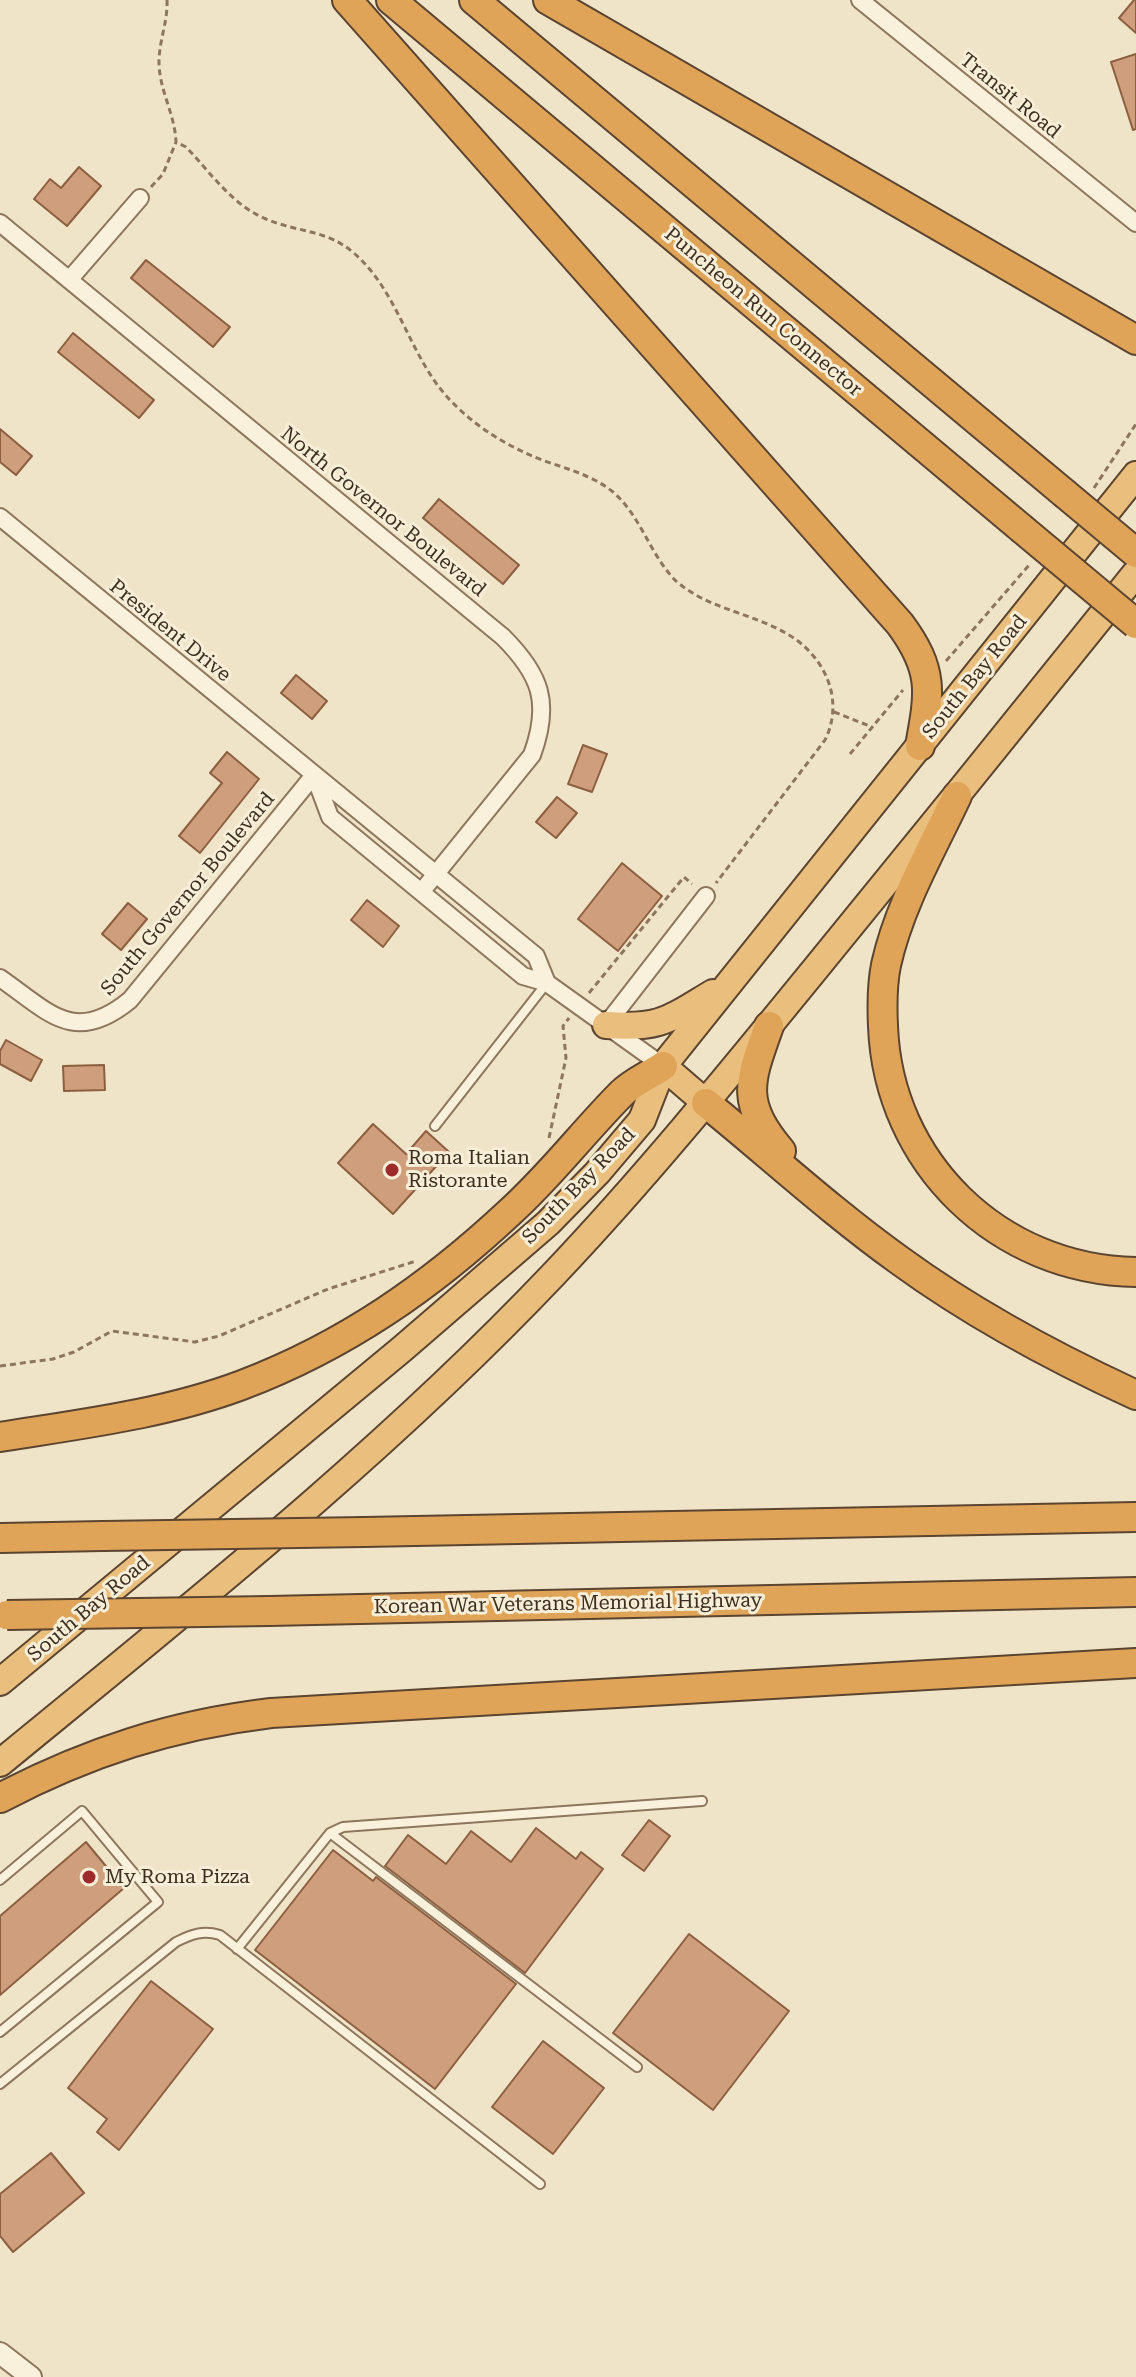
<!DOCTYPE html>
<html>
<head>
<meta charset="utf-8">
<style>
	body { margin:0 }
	canvas { display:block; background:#f0e4c8 }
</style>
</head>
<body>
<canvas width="1136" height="2377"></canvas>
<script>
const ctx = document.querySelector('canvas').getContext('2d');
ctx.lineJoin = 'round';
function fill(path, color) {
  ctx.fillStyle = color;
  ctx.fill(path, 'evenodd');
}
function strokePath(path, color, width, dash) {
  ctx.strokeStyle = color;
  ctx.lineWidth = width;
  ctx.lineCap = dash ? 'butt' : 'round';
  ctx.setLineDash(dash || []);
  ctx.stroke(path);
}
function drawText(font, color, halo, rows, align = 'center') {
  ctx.font = font + ' "Roboto Serif",serif';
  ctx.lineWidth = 6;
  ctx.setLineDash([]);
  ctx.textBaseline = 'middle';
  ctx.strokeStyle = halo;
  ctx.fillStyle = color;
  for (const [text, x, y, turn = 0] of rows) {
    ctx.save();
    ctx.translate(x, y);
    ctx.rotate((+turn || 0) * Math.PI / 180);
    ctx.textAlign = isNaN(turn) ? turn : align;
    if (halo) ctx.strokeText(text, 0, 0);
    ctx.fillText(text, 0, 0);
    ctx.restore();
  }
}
const building = new Path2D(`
	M1134,0H1136V33L1119,18Z
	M1136,54V129L1133,130L1111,62Z
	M79,167L101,186L67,226L34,199L50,179L61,188Z
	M146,260L230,327L213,347L131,278Z
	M73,333L154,400L139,418L58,352Z
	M0,429L32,456L16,475L0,462Z
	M439,499L519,565L503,584L423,518Z
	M296,675L327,701L312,719L281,693Z
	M583,745L607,754L592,792L568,784Z
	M227,752L259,779L200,853L179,836L222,783L210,773Z
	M557,797L577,813L556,838L536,822Z
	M622,863L662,896L618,951L578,919Z
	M367,900L399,926L383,947L351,920Z
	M128,903L147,919L121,950L102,934Z
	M6,1040L42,1060L31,1081L0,1064V1051Z
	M104,1065L105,1090L64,1091L63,1066Z
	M373,1124L406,1154L426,1131L449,1152L393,1214L338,1163Z
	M649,1820L670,1836L644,1871L622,1855Z
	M536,1828L576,1859L581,1852L603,1869L525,1973L385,1866L408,1835L446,1864L471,1831L511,1862Z
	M86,1842L124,1888L0,1995V1916Z
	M333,1850L373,1881L376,1877L516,1984L435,2089L255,1950Z
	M689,1934L789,2011L713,2110L613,2033Z
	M151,1981L213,2029L119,2150L97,2132L107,2119L68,2088Z
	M543,2041L604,2088L553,2154L492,2107Z
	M51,2153L84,2193L13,2252L0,2236V2194Z`);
fill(building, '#cf9f7d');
strokePath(building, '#8d5f41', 2);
const service = new Path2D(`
	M435,1126L546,984
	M330,1833L637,2067
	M0,1880L82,1811L158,1902L0,2032
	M237,1949L330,1833L343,1827L702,1801
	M0,2084L176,1942C192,1934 203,1930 220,1935L540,2184`);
const minor = new Path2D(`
	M860,0L1136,223
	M0,223L503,637C541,675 551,703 532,755L422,891
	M69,280L140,198
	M0,517L536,956L547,983
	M315,777L330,817L523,976L547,983L663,1066
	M0,978C49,1012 74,1046 130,1000L314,775
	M606,1025L706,896`);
const tertiary = new Path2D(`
	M0,2353L31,2377`);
const trunk = new Path2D(`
	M606,1025C660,1029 668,1020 713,993
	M663,1066L706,1103
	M0,1682L402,1349L548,1223L597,1173L642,1120L663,1066L1136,475
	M0,1763C190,1607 383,1454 553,1275C645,1178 728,1076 812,973C921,840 1028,707 1136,573`);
const motorway = new Path2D(`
	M347,0L900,624C934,670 930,692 920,746
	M391,0L1021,528
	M474,0L1064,493
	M548,0L1136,340
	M957,796C931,851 899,906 886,965C882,985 882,1005 883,1026C888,1163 999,1270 1136,1272
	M769,1026C749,1082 740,1102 781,1151
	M706,1103C770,1155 832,1212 899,1260C973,1314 1053,1357 1136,1395
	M0,1437C81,1424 165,1414 242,1385C345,1346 431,1286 510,1212C551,1175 584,1131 622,1093C633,1082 650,1075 663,1066
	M364,1532L1136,1517
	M0,1538L103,1536
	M269,1611L1136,1592
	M0,1798C88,1752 172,1725 271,1713L1136,1663`);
strokePath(service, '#8d765c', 12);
strokePath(minor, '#8d765c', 20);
strokePath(tertiary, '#8d765c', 24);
strokePath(trunk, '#5b4430', 30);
strokePath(motorway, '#5b4430', 32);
strokePath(new Path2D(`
	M167,0C168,21 159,41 159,62C159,90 175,114 176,142L186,147C211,173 232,205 266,219C299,233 327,229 355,254C400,294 410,359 451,401C477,428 507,446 542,460C567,469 592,475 613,492C641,516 650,555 676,581C714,615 774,614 809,651C833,676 840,710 825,740L716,883
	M151,187L163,174L176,142
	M1094,488L1136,424
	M946,661L1030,564
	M834,712L872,727
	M850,754L903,690
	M589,993L684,877L692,884
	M549,1138L566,1058L563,1026L569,1018
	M0,1366L53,1359L74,1352L112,1331L195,1342L219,1336L328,1289L416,1261`), '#8d765c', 3, [6, 4]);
strokePath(service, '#faf1dc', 8);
strokePath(minor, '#faf1dc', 16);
strokePath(tertiary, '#faf1dc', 20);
strokePath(trunk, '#eabe7c', 26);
strokePath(motorway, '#e0a458', 28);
const motorwayBridge = new Path2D(`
	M1064,493L1136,553
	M1021,528L1136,624
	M103,1536L364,1532
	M7,1615L269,1611`);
strokePath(motorwayBridge, '#5b4430', 32, []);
strokePath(motorwayBridge, '#e0a458', 28);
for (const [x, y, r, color] of [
	[392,1170,8,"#9e2a2b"],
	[89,1877,8,"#9e2a2b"]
]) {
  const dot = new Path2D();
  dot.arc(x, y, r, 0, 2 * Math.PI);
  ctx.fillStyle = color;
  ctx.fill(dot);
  strokePath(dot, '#f7eed8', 3);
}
drawText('20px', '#3d2e20', '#f7eed8', [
	["Transit Road",1010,96,39],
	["Puncheon Run Connector",763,312,40],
	["North Governor Boulevard",383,512,39],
	["President Drive",170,631,39],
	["South Bay Road",975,677,-51],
	["South Governor Boulevard",188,894,-50],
	["South Bay Road",579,1186,-46],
	["Korean War Veterans Memorial Highway",568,1604,-1],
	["South Bay Road",89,1609,-40]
]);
drawText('20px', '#3d2e20', '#f7eed8', [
	["Roma Italian",408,1158],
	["Ristorante",408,1181],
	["My Roma Pizza",105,1877]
], 'left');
</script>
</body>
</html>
